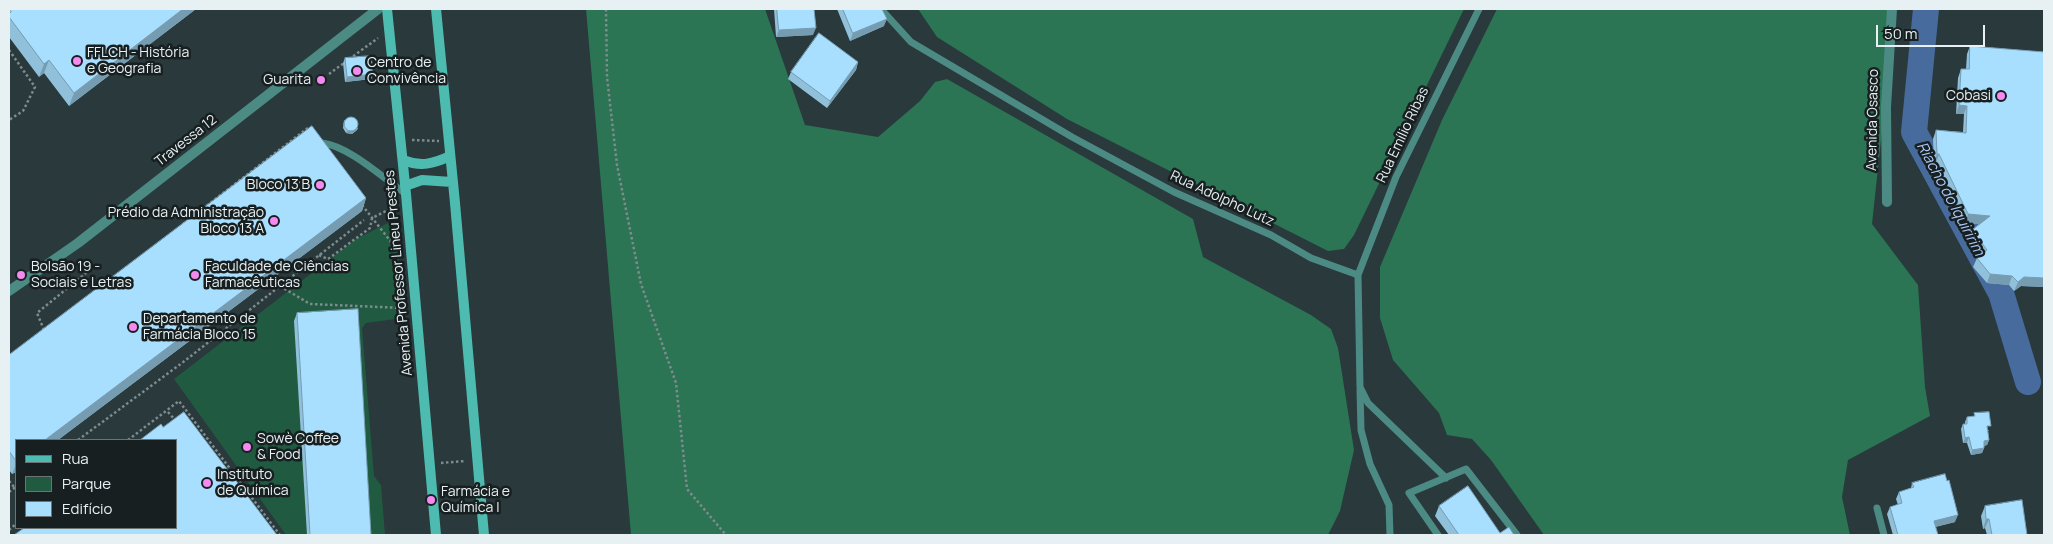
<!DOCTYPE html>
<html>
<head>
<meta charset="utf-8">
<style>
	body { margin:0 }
	#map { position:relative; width:2053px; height:544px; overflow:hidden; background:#29393c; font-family:Manrope,sans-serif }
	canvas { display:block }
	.frame { position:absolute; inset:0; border:10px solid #e7f1f3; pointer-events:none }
	.legend { position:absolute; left:15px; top:439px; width:162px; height:90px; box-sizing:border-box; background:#181f20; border:1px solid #6b7374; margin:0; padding:6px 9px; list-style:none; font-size:15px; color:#e7f1f3 }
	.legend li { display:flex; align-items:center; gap:10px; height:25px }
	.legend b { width:25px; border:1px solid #6b7374 }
	.scale { position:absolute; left:1876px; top:25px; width:109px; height:22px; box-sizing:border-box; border:2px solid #e7f1f3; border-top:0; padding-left:6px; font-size:15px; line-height:18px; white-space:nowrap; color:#e7f1f3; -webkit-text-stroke:4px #181f20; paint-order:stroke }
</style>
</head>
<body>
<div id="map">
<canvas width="2053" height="544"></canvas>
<div class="frame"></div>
<ul class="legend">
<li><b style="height:6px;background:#4ebbb0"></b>Rua</li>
<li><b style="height:14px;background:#205a41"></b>Parque</li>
<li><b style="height:14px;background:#a8dffe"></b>Edifício</li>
</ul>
<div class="scale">50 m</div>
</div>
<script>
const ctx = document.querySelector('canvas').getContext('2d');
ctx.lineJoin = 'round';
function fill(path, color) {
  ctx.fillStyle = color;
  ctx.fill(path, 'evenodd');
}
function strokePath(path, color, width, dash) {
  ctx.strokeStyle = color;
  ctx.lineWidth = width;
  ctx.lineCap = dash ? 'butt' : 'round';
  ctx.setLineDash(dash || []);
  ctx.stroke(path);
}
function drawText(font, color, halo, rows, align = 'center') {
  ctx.font = font + ' Manrope,sans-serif';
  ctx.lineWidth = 5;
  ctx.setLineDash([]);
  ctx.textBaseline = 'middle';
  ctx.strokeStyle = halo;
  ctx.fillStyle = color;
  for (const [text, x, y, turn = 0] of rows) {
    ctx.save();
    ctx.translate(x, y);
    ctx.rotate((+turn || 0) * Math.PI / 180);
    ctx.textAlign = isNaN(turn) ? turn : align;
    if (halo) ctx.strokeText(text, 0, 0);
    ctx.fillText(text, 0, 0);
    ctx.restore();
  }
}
fill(new Path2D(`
	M394,220L403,296V318L366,323L362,328L374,476L381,485L385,535H286L174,379L356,239Z`), '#205a41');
fill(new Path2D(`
	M586,9H765L805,125L878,137L920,101L935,82L947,79L1193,219L1203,257L1311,315L1331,329L1338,348L1354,450L1340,511L1328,535H631Z
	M918,9H1464L1354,235L1344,249L1328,251L1067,119L937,37Z
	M1497,9H1895L1872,224L1918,285L1925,387L1930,416L1848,460L1842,497L1850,535H1544L1491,460L1472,439L1447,435L1439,413L1393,360L1380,318V267L1442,120Z`), '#2b7454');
strokePath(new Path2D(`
	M1926,9L1914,132L2001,293L2028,382`), '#486b9d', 26);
strokePath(new Path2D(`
	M606,9L607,77L617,165L641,284L676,383L687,489L726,535
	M9,50L35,87L23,111L9,120
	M329,74L378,38
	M412,140L439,141
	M362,205L399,252
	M183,224L309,127L311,129
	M319,255L328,259L370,228L372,218L396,206
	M280,286L310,304L403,308
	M44,330L37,313L91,269L88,259
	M168,412L175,420
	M78,440L182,363L364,220
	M128,440L179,401L280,535
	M441,463L465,461
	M9,481L15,488
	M9,492L16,487
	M9,530L16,524`), '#7e8c8e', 2.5, [2.5, 2.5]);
strokePath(new Path2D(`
	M881,9L911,42L1072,137L1174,192L1271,235L1311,258L1358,275L1360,387L1368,403L1446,478
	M322,143C349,146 383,178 406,194
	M1358,275L1396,177L1479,9
	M1360,390L1361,430L1370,464L1389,505L1390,535
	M1877,508L1884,535
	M1438,535L1409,493L1466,469L1517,535`), '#4c8b84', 7);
strokePath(new Path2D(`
	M1887,202L1886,107L1892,9
	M9,291L78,243L378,9`), '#4c8b84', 10);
strokePath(new Path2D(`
	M387,9L406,194L436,535
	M436,9L455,203L484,535
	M403,160C421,167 433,164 450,156
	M405,186L422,180L452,182`), '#4ebbb0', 10);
fill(new Path2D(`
	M9,9H196L69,106L44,73L39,77L9,37Z
	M774,9H814L813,35L776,37Z
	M837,9H882L884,26L850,41Z
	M1970,46L2044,52V287L2021,286L2014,291L2009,285L1987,283L1973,267L1977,258L1981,254L1969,238L1972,230L1979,224L1965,223L1936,163L1934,162L1933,139L1936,130L1963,132L1964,114H1956L1958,78L1961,69H1966L1967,54Z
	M345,58L373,74L371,79L345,82L343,63Z
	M858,62L856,70L827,108L788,79L791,72Z
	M344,120L358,128L357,130L352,134L346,133L343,128Z
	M366,198L362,211L58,440H16V472L12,474L9,470V355Z
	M297,313L371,535H307L294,321Z
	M2044,340V368L2043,362Z
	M1974,413L1989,431H1988L1989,440L1987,445L1984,446V448L1982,453L1971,455L1967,443H1963L1961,429L1963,424H1965V422L1967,417L1974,416Z
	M1912,483L1955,522L1935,527L1938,535H1893L1887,514L1890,507L1898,505L1896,499L1899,492L1911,488Z
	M1439,506L1500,533L1514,535H1449L1435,516Z
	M1985,506L2027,535H1987L1985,528L1983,529L1981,516Z`), '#90c0da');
fill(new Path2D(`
	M183,9H196L69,106L74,93Z
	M887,19L884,26L850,41L853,33Z
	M816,28L813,35L776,37L779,30Z
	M49,60L44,73L39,77L44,64Z
	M858,62L856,70L827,108L830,101Z
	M373,74L371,79L345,82L347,77Z
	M1959,105L1967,106L1964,114H1956Z
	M358,128L357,130L352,134L346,133L347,131Z
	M1937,154H1939L1936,163L1934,162Z
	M366,198L362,211L58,440H45Z
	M1968,214L1990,216L1987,225L1965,223Z
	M1990,274L2012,276L2009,285L1987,283Z
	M2024,277L2044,278V287L2021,286L2014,291L2018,282Z
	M1969,437L1967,443H1963L1965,438Z
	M1989,440L1987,445L1982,446L1984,441Z
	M1984,448L1982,453L1971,455L1972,450Z
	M16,464V472L12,474Z
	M1958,515L1955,522L1931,528L1934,521Z
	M1986,519H1989L1985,528L1983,529Z`), '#769cb2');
const building = new Path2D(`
	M9,9H183L74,93L49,60L44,64L9,17V14L11,12Z
	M777,9H814L816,28L779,30Z
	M843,9H882L887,19L853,33Z
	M819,33L858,62L830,101L791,72Z
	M1970,46L2044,52V278L2024,277L2018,282L2012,276L1990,274L1977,258L1987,250L1972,230L1990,216L1968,214L1939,154H1937L1936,130L1966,133L1967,106L1959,105L1961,69H1969Z
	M371,56L373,74L347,77L345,58Z
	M344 124a7 7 0 1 1 14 0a7 7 0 1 1-14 0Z
	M312,126L366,198L45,440H16V461L9,451V355Z
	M358,309L371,535H310L297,313Z
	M184,412L277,535H14L24,528H176V440H140L161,424L163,427Z
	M1989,412L1991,426H1987L1989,440L1984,441V448L1972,450L1969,437L1965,438L1963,424H1967V417L1975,416L1974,413Z
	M1945,474L1947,481L1949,480L1958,515L1934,521L1938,535H1898L1890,507L1902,503L1899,492L1914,487L1912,483Z
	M1468,486L1500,533L1509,527L1514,535H1459L1439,506Z
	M2022,500L2027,535H1992L1989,519H1986L1985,506Z`);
fill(building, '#a8dffe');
strokePath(building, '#769cb2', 1);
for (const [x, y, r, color] of [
	[77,61,5,"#f489ef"],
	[357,71,5,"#f489ef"],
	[321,80,5,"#f489ef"],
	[2001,96,5,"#f489ef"],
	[320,185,5,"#f489ef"],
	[274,221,5,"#f489ef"],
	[21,275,5,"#f489ef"],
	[195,275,5,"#f489ef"],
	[133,327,5,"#f489ef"],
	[247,447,5,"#f489ef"],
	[207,483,5,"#f489ef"],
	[431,500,5,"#f489ef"]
]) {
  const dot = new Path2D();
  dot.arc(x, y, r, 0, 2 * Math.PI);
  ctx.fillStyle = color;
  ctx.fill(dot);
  strokePath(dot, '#181f20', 2);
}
drawText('14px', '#e7f1f3', '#181f20', [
	["FFLCH - História",87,53],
	["e Geografia",87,69],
	["Centro de",367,63],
	["Convivência",367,79],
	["Guarita",311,80,"right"],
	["Cobasi",1991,96,"right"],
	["Bloco 13 B",310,185,"right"],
	["Prédio da Administração",264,213,"right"],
	["Bloco 13 A",264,229,"right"],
	["Bolsão 19 -",31,267],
	["Sociais e Letras",31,283],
	["Faculdade de Ciências",205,267],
	["Farmacêuticas",205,283],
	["Departamento de",143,319],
	["Farmácia Bloco 15",143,335],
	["Sowè Coffee",257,439],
	["& Food",257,455],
	["Instituto",217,475],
	["de Química",217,491],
	["Farmácia e",441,492],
	["Química I",441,508]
], 'left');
drawText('14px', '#e7f1f3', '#181f20', [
	["Avenida Osasco",1873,120,-89],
	["Rua Emílio Ribas",1403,135,-65],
	["Travessa 12",186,141,-38],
	["Rua Adolpho Lutz",1222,199,25],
	["Avenida Professor Lineu Prestes",399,273,-95]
]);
drawText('italic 15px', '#aac9f5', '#181f20', [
	["Riacho do Iquiririm",1950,199,62]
]);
</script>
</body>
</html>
